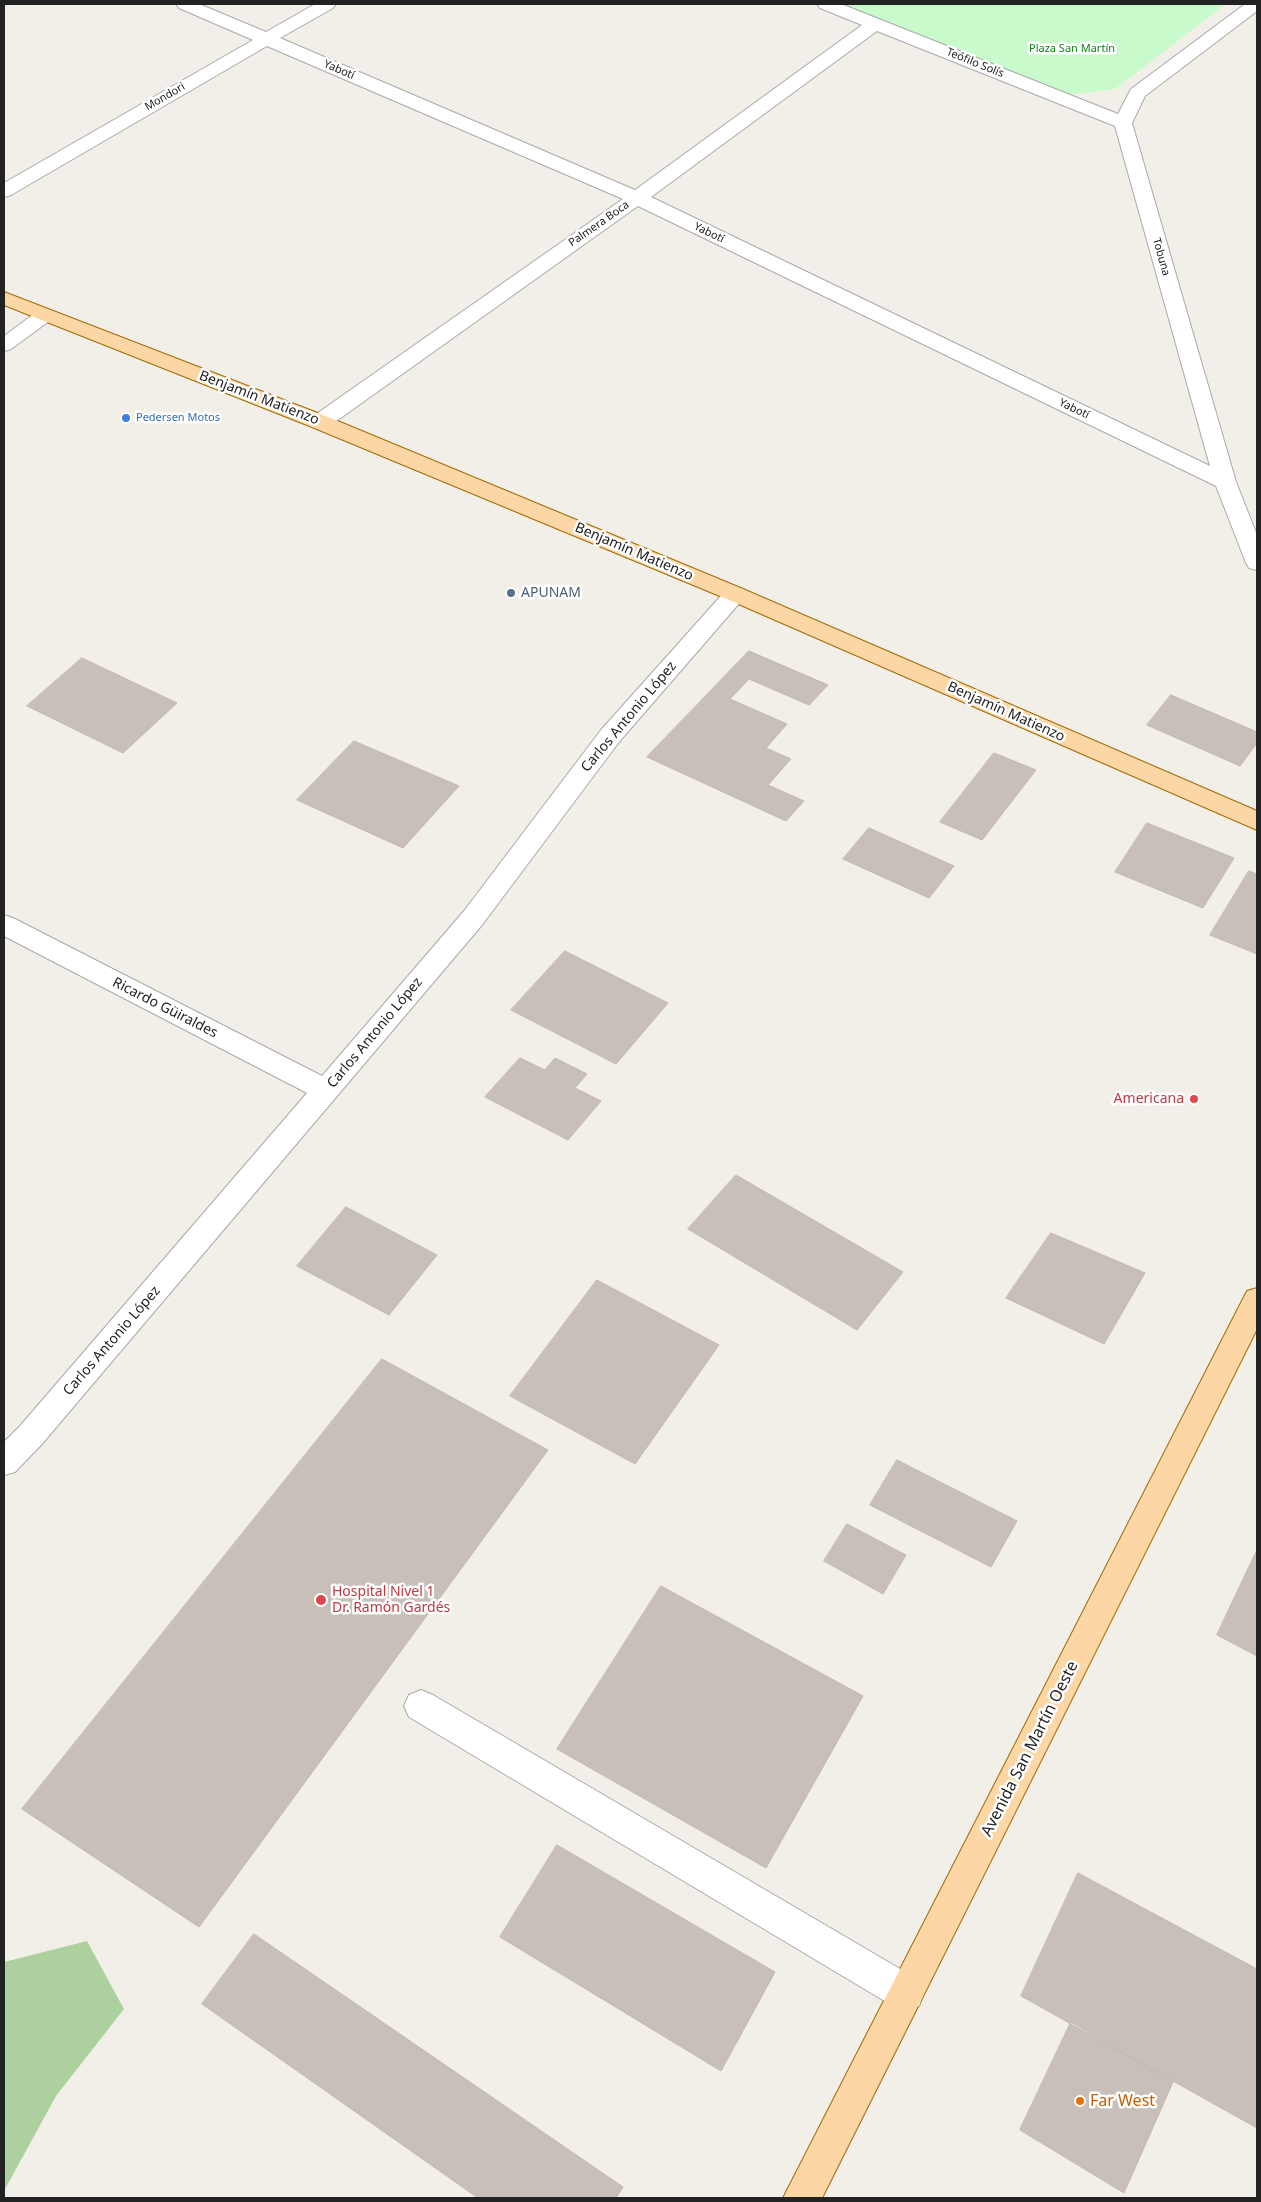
<!DOCTYPE html>
<html>
<head>
<meta charset="utf-8">
<style>
	body { margin:0 }
	#map { position:relative; width:1261px; height:2202px; overflow:hidden; background:#f2efe9; font-family:"Noto Sans",sans-serif }
	canvas { display:block }
	.frame { position:absolute; inset:0; border:5px solid #222; pointer-events:none }
</style>
</head>
<body>
<div id="map">
<canvas width="1261" height="2202"></canvas>
<div class="frame"></div>
</div>
<script>
const ctx = document.querySelector('canvas').getContext('2d');
ctx.lineJoin = 'round';
function fill(path, color) {
  ctx.fillStyle = color;
  ctx.fill(path, 'evenodd');
}
function strokePath(path, color, width, dash) {
  ctx.strokeStyle = color;
  ctx.lineWidth = width;
  ctx.lineCap = dash ? 'butt' : 'round';
  ctx.setLineDash(dash || []);
  ctx.stroke(path);
}
function drawText(font, color, halo, rows, align = 'center') {
  ctx.font = font + ' "Noto Sans",sans-serif';
  ctx.lineWidth = 5;
  ctx.setLineDash([]);
  ctx.textBaseline = 'middle';
  ctx.strokeStyle = halo;
  ctx.fillStyle = color;
  for (const [text, x, y, turn = 0] of rows) {
    ctx.save();
    ctx.translate(x, y);
    ctx.rotate((+turn || 0) * Math.PI / 180);
    ctx.textAlign = isNaN(turn) ? turn : align;
    if (halo) ctx.strokeText(text, 0, 0);
    ctx.fillText(text, 0, 0);
    ctx.restore();
  }
}
fill(new Path2D(`
	M87,1941L124,2009L56,2096L4,2191V1962Z`), '#add19e');
fill(new Path2D(`
	M831,4H1226L1115,89L1067,95Z`), '#c8facc');
const building = new Path2D(`
	M749,651L828,685L809,705L749,679L730,699L787,724L766,748L791,759L768,785L804,801L786,821L647,757Z
	M82,658L177,703L123,753L27,706Z
	M1171,695L1257,732V743L1240,766L1147,725Z
	M354,741L459,786L403,848L297,800Z
	M994,753L1036,770L982,840L940,822Z
	M1147,823L1234,858L1203,908L1115,872Z
	M869,828L954,866L929,898L843,859Z
	M1249,871L1257,874V954L1210,935Z
	M565,951L668,1003L616,1064L511,1010Z
	M520,1058L545,1070L555,1058L587,1074L575,1088L601,1101L568,1140L485,1097Z
	M736,1175L903,1272L857,1330L688,1229Z
	M346,1207L437,1255L389,1315L297,1266Z
	M1051,1233L1145,1273L1104,1344L1006,1298Z
	M597,1280L719,1345L635,1464L510,1396Z
	M382,1359L548,1450L199,1927L22,1809Z
	M897,1460L1017,1521L991,1567L870,1505Z
	M847,1524L906,1555L883,1594L824,1561Z
	M1257,1550V1656L1217,1635Z
	M661,1586L863,1696L766,1868L557,1749Z
	M557,1845L775,1972L721,2071L500,1937Z
	M1078,1873L1257,1969V2128L1021,1996Z
	M254,1934L623,2187L616,2198H478L202,2004Z
	M1071,2022L1173,2082L1124,2193L1020,2130Z`);
fill(building, '#c7bfb8');
strokePath(building, '#c4b6ab', 1);
const minor = new Path2D(`
	M176,4H199L266,32L315,4H336L333,8L280,38L635,190L862,25L820,8L817,4H841L1118,114L1131,89L1245,4H1257V11L1145,96L1132,123L1236,482L1257,535V570L1249,568L1246,563L1216,486L638,206L328,427L320,429L312,427L309,422L312,417L623,199L267,46L11,195L4,197V183L253,40L179,8ZM877,31L1115,126L1210,466L651,197Z
	M45,309L52,311L55,315L52,319L11,349L4,351V336L38,311Z
	M735,587L743,589L746,594L743,599L619,742L482,925L42,1444L15,1472L4,1475V1442L20,1426L307,1093L4,936V915L13,918L322,1076L464,911L601,730L727,589Z
	M421,1690L433,1695L919,1980L924,1993L919,2006L906,2011L893,2006L409,1717L404,1706L409,1695Z`);
const major = new Path2D(`
	M4,292L328,417L743,589L1257,811V830L727,599L312,427L4,305Z
	M1257,1288V1329L822,2198H783L1247,1291Z`);
strokePath(minor, '#a9a9a9', 2);
strokePath(major, '#a06b00', 2);
fill(minor, '#fff');
fill(major, '#fcd6a4');
for (const [x, y, r, color] of [
	[126,418,5,"#3f7fe0"],
	[511,593,5,"#5c6f8a"],
	[1194,1099,5,"#e0444e"],
	[321,1600,6,"#e0444e"],
	[1080,2101,5,"#e8710a"]
]) {
  const dot = new Path2D();
  dot.arc(x, y, r, 0, 2 * Math.PI);
  ctx.fillStyle = color;
  ctx.fill(dot);
  strokePath(dot, '#fff', 2);
}
drawText('11px', '#0c8416', '#fff', [
	["Plaza San Martín",1072,49]
]);
drawText('11px', '#222', '#fff', [
	["Teófilo Solís",975,63,22],
	["Yabotí",339,70,23],
	["Mondori",165,97,-30],
	["Palmera Boca",599,224,-35],
	["Yabotí",709,233,26],
	["Tobuna",1161,257,74],
	["Yabotí",1074,409,26]
]);
drawText('11px', '#366cbe', '#fff', [
	["Pedersen Motos",136,418]
], 'left');
drawText('14px', '#222', '#fff', [
	["Benjamín Matienzo",259,398,21],
	["Benjamín Matienzo",634,552,23],
	["Benjamín Matienzo",1006,712,24],
	["Carlos Antonio López",629,717,-50],
	["Ricardo Güiraldes",165,1008,27],
	["Carlos Antonio López",375,1033,-50],
	["Carlos Antonio López",112,1341,-49]
]);
drawText('14px', '#4e5e75', '#fff', [
	["APUNAM",521,593]
], 'left');
drawText('14px', '#be3a42', '#fff', [
	["Americana",1184,1099],
	["Hospital Nivel 1",332,1592,"left"],
	["Dr. Ramón Gardés",332,1608,"left"]
], 'right');
drawText('16px', '#222', '#fff', [
	["Avenida San Martín Oeste",1030,1749,-63]
]);
drawText('16px', '#c56008', '#fff', [
	["Far West",1090,2101]
], 'left');
</script>
</body>
</html>
